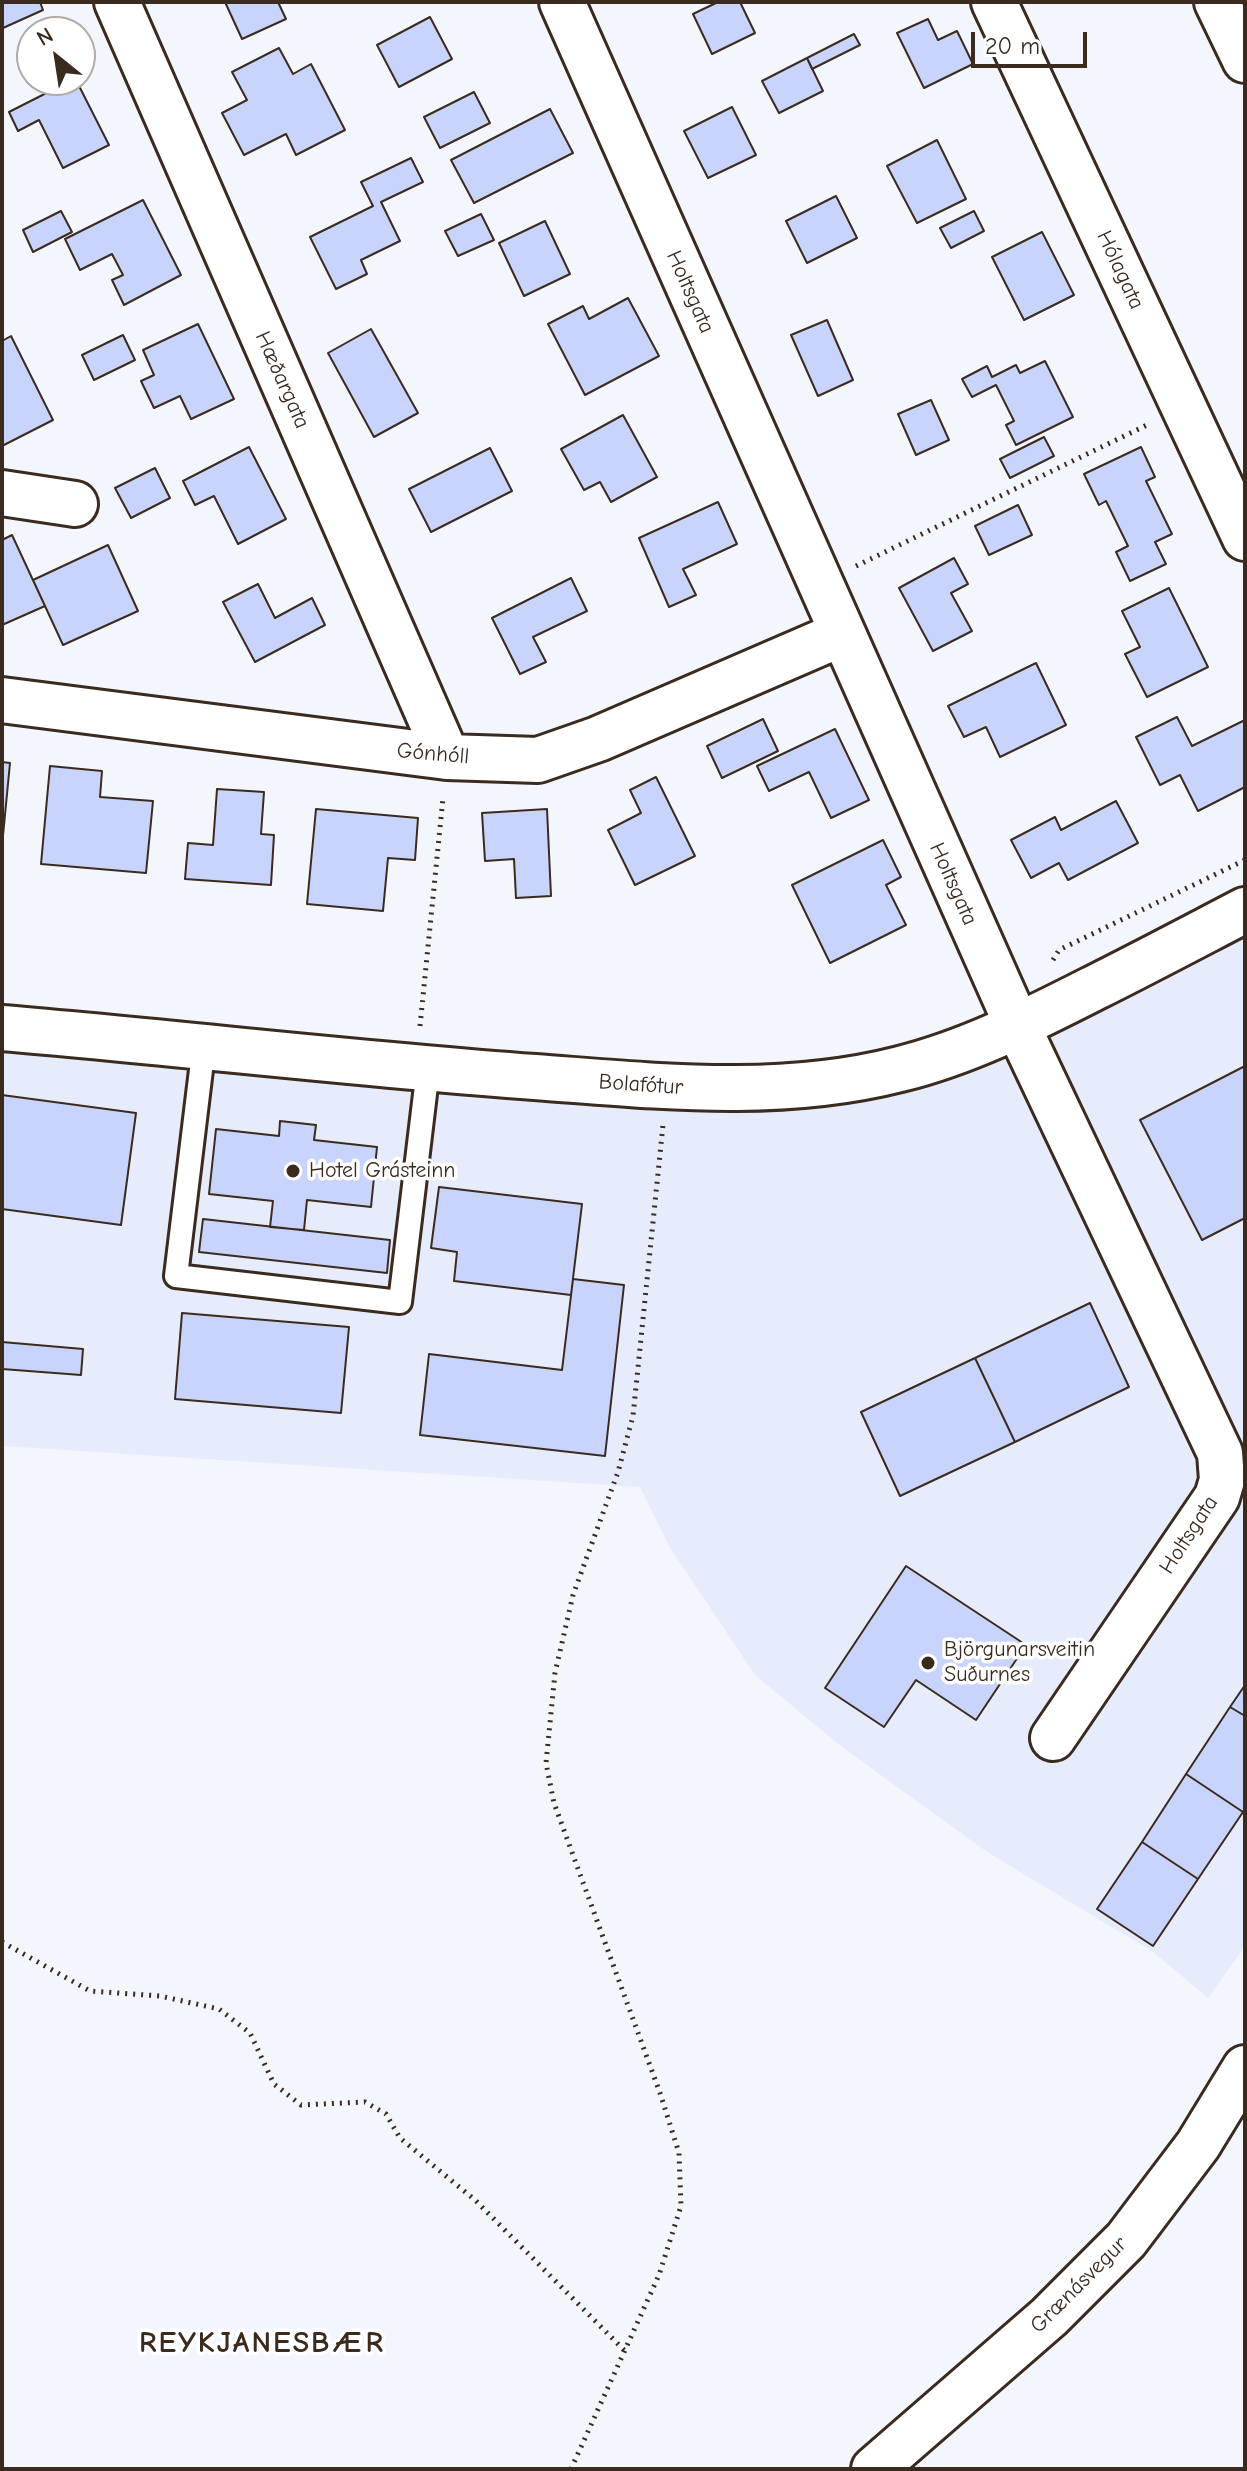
<!DOCTYPE html>
<html>
<head>
<meta charset="utf-8">
<style>
	body { margin:0 }
	#map { position:relative; width:1247px; height:2471px; overflow:hidden; background:#f4f6fe; font-family:"Comic Neue",sans-serif }
	canvas { display:block }
	.frame { position:absolute; inset:0; border:4px solid #3b2a1e; pointer-events:none }
	.north { position:absolute; left:16px; top:16px; width:80px; height:80px; box-sizing:border-box; background:#fff; border:2px solid #b1aaa5; border-radius:50%; rotate:330deg; font-size:22px; font-weight:700; line-height:32px; text-align:center; color:#3b2a1e }
	.north::after { content:''; display:block; margin:auto; width:28px; height:36px; background:#3b2a1e; clip-path:polygon(50% 0,100% 100%,50% 72%,0 100%) }
	.scale { position:absolute; left:971px; top:32px; width:116px; height:36px; box-sizing:border-box; border:4px solid #3b2a1e; border-top:0; padding-left:10px; font-size:24px; line-height:28px; white-space:nowrap; color:#3b2a1e; -webkit-text-stroke:6px #fff; paint-order:stroke }
</style>
</head>
<body>
<div id="map">
<canvas width="1247" height="2471"></canvas>
<div class="frame"></div>
<div class="north">N</div>
<div class="scale">20 m</div>
</div>
<script>
const ctx = document.querySelector('canvas').getContext('2d');
ctx.lineJoin = 'round';
function fill(path, color) {
  ctx.fillStyle = color;
  ctx.fill(path, 'evenodd');
}
function strokePath(path, color, width, dash) {
  ctx.strokeStyle = color;
  ctx.lineWidth = width;
  ctx.lineCap = dash ? 'butt' : 'round';
  ctx.setLineDash(dash || []);
  ctx.stroke(path);
}
function drawText(font, color, halo, rows, align = 'center') {
  ctx.font = font + ' "Comic Neue",sans-serif';
  ctx.lineWidth = 7;
  ctx.setLineDash([]);
  ctx.textBaseline = 'middle';
  ctx.strokeStyle = halo;
  ctx.fillStyle = color;
  for (const [text, x, y, turn = 0] of rows) {
    ctx.save();
    ctx.translate(x, y);
    ctx.rotate((+turn || 0) * Math.PI / 180);
    ctx.textAlign = isNaN(turn) ? turn : align;
    if (halo) ctx.strokeText(text, 0, 0);
    ctx.fillText(text, 0, 0);
    ctx.restore();
  }
}
fill(new Path2D(`
	M1245,937V1946L1208,1998L1153,1952L987,1852L838,1744L755,1675L670,1548L640,1487L2,1446V1032L733,1102L953,1069Z`), '#e7ecfd');
const building = new Path2D(`
	M2,2H40L43,10L3,28Z
	M225,2H278L286,19L242,39Z
	M718,2H740L755,33L712,54L693,14Z
	M430,17L452,59L399,87L377,45Z
	M928,19L938,40L957,31L973,64L924,88L897,33Z
	M854,34L860,45L812,69L807,58Z
	M279,48L293,74L311,64L345,130L296,155L286,134L244,155L222,113L247,100L232,72Z
	M807,58L823,91L779,113L762,81Z
	M72,80H76L109,145L63,168L39,120L18,131L9,112Z
	M474,92L490,123L440,148L424,117Z
	M732,107L756,155L708,178L684,131Z
	M550,109L573,153L474,203L451,160Z
	M937,140L966,199L917,223L887,166Z
	M411,158L423,182L381,202L400,241L361,260L367,274L336,289L310,237L373,206L361,182Z
	M836,196L857,238L807,263L786,221Z
	M143,200L181,275L124,305L112,280L123,275L112,254L80,270L65,239Z
	M61,211L72,232L33,252L23,230Z
	M974,211L984,231L951,248L940,228Z
	M481,214L494,240L458,256L445,231Z
	M545,221L570,274L524,296L499,243Z
	M1042,232L1074,295L1024,320L992,257Z
	M628,298L659,356L585,395L548,324L583,306L589,319Z
	M827,320L853,380L818,396L791,335Z
	M198,324L234,399L191,419L180,396L154,408L141,381L154,375L143,350Z
	M371,329L418,413L374,437L328,353Z
	M123,335L135,360L94,380L82,355Z
	M11,336L53,420L2,446V341Z
	M1045,361L1073,417L1016,445L1006,425L1014,421L996,385L972,397L962,379L987,366L992,377L1016,365L1020,373Z
	M931,400L949,440L916,455L898,414Z
	M623,415L657,477L611,502L600,482L584,490L561,449Z
	M1044,437L1054,456L1010,478L1000,459Z
	M249,447L286,519L238,544L214,496L195,505L183,481Z
	M1141,447L1155,477L1146,481L1172,534L1155,542L1166,564L1130,581L1116,552L1128,546L1106,501L1099,505L1084,474Z
	M490,448L512,491L431,532L409,489Z
	M155,468L170,498L131,518L115,488Z
	M718,502L737,544L683,569L696,595L669,607L639,538Z
	M1018,505L1032,535L989,555L975,526Z
	M12,535L45,606L2,625V540Z
	M108,545L138,611L63,645L33,580Z
	M954,558L968,584L951,593L972,631L933,651L899,588Z
	M571,578L587,611L533,637L546,662L520,674L492,618Z
	M258,584L275,618L312,598L325,625L255,662L223,602Z
	M1169,588L1208,667L1147,697L1125,654L1140,647L1122,611Z
	M1036,663L1066,725L1000,757L986,727L964,737L948,706Z
	M1177,717L1192,746L1245,720V787L1198,811L1180,775L1160,785L1136,737Z
	M763,719L778,751L722,778L707,746Z
	M835,729L869,800L831,818L809,772L769,791L757,766Z
	M2,762L10,763L2,846Z
	M50,766L102,771L100,797L153,801L146,873L41,864Z
	M656,777L695,856L635,885L608,830L641,813L630,790Z
	M217,789L264,792L261,834L274,835L271,885L185,879L188,843L213,845Z
	M1116,801L1138,843L1068,880L1059,863L1031,878L1011,840L1055,817L1061,830Z
	M316,809L418,818L415,860L388,858L383,911L307,904Z
	M547,809L551,896L516,898L514,859L485,861L482,813Z
	M883,840L901,877L886,885L906,925L830,963L792,885Z
	M1245,1066V1218L1202,1240L1140,1120Z
	M2,1095L136,1113L121,1225L2,1209Z
	M280,1121L316,1125L314,1140L377,1147L371,1207L307,1200L304,1230L270,1227L273,1201L209,1194L216,1129L279,1136Z
	M439,1187L582,1204L571,1295L454,1281L457,1252L431,1248Z
	M203,1219L390,1240L387,1273L199,1252Z
	M573,1279L624,1285L605,1456L420,1435L429,1354L562,1370Z
	M1090,1303L1129,1387L1015,1442L975,1358Z
	M182,1313L349,1327L341,1413L175,1399Z
	M2,1342L83,1349L81,1375L2,1369Z
	M975,1358L1015,1442L900,1496L861,1412Z
	M906,1566L1026,1645L976,1720L916,1680L884,1727L825,1688Z
	M1245,1685V1716L1230,1707Z
	M1230,1707L1245,1716V1808L1243,1812L1186,1774Z
	M1186,1774L1243,1812L1198,1879L1142,1842Z
	M1142,1842L1198,1879L1153,1946L1097,1909Z`);
fill(building, '#c8d4fb');
strokePath(building, '#3b2a1e', 2);
const service = new Path2D(`
	M204,1045L176,1276L400,1302L428,1069`);
const minor = new Path2D(`
	M117,2L447,757
	M562,2L1018,1027L1220,1453L1222,1480L1217,1497L1053,1738
	M994,2L1245,538
	M2,493L75,504
	M2,700L447,757L538,760L598,739L841,634
	M2,1028C180,1043 357,1064 535,1077C657,1086 779,1100 900,1069C969,1052 1033,1019 1096,987C1146,962 1195,936 1245,910`);
const tertiary = new Path2D(`
	M874,2469L1049,2317L1126,2240L1198,2145L1245,2068`);
const secondary = new Path2D(`
	M1217,2L1245,60`);
strokePath(service, '#3b2a1e', 28);
strokePath(minor, '#3b2a1e', 50);
strokePath(tertiary, '#3b2a1e', 50);
strokePath(secondary, '#3b2a1e', 50);
strokePath(new Path2D(`
	M856,566L1149,424
	M1053,960L1059,950L1245,860
	M420,1026L443,798
	M2,1942L90,1991L160,1996L219,2009L250,2033L274,2084L301,2105L365,2102L386,2114L400,2138L475,2200L625,2351
	M571,2469L659,2275L681,2206L679,2153L660,2093L554,1803L546,1763L555,1673L573,1595L618,1472L633,1416L663,1125`), '#3b2a1e', 5, [2, 6]);
strokePath(service, '#fff', 22);
strokePath(minor, '#fff', 44);
strokePath(tertiary, '#fff', 44);
strokePath(secondary, '#fff', 44);
for (const [x, y, r, color] of [
	[293,1171,8,"#3b2a1e"],
	[928,1663,8,"#3b2a1e"]
]) {
  const dot = new Path2D();
  dot.arc(x, y, r, 0, 2 * Math.PI);
  ctx.fillStyle = color;
  ctx.fill(dot);
  strokePath(dot, '#fff', 3);
}
drawText('22px', '#3b2a1e', '#fff', [
	["Hólagata",1120,270,65],
	["Holtsgata",690,292,66],
	["Hæðargata",282,380,66],
	["Gónhóll",433,754,5],
	["Holtsgata",953,884,66],
	["Bolafótur",641,1085,4],
	["Holtsgata",1189,1535,-57],
	["Grænásvegur",1079,2285,-45]
]);
drawText('22px', '#3b2a1e', '#fff', [
	["Hotel Grásteinn",309,1171],
	["Björgunarsveitin",944,1650],
	["Suðurnes",944,1675]
], 'left');
ctx.letterSpacing = '2px';
drawText('bold 30px', '#3b2a1e', '#fff', [
	["REYKJANESBÆR",262,2344]
]);
ctx.letterSpacing = '0px';
</script>
</body>
</html>
